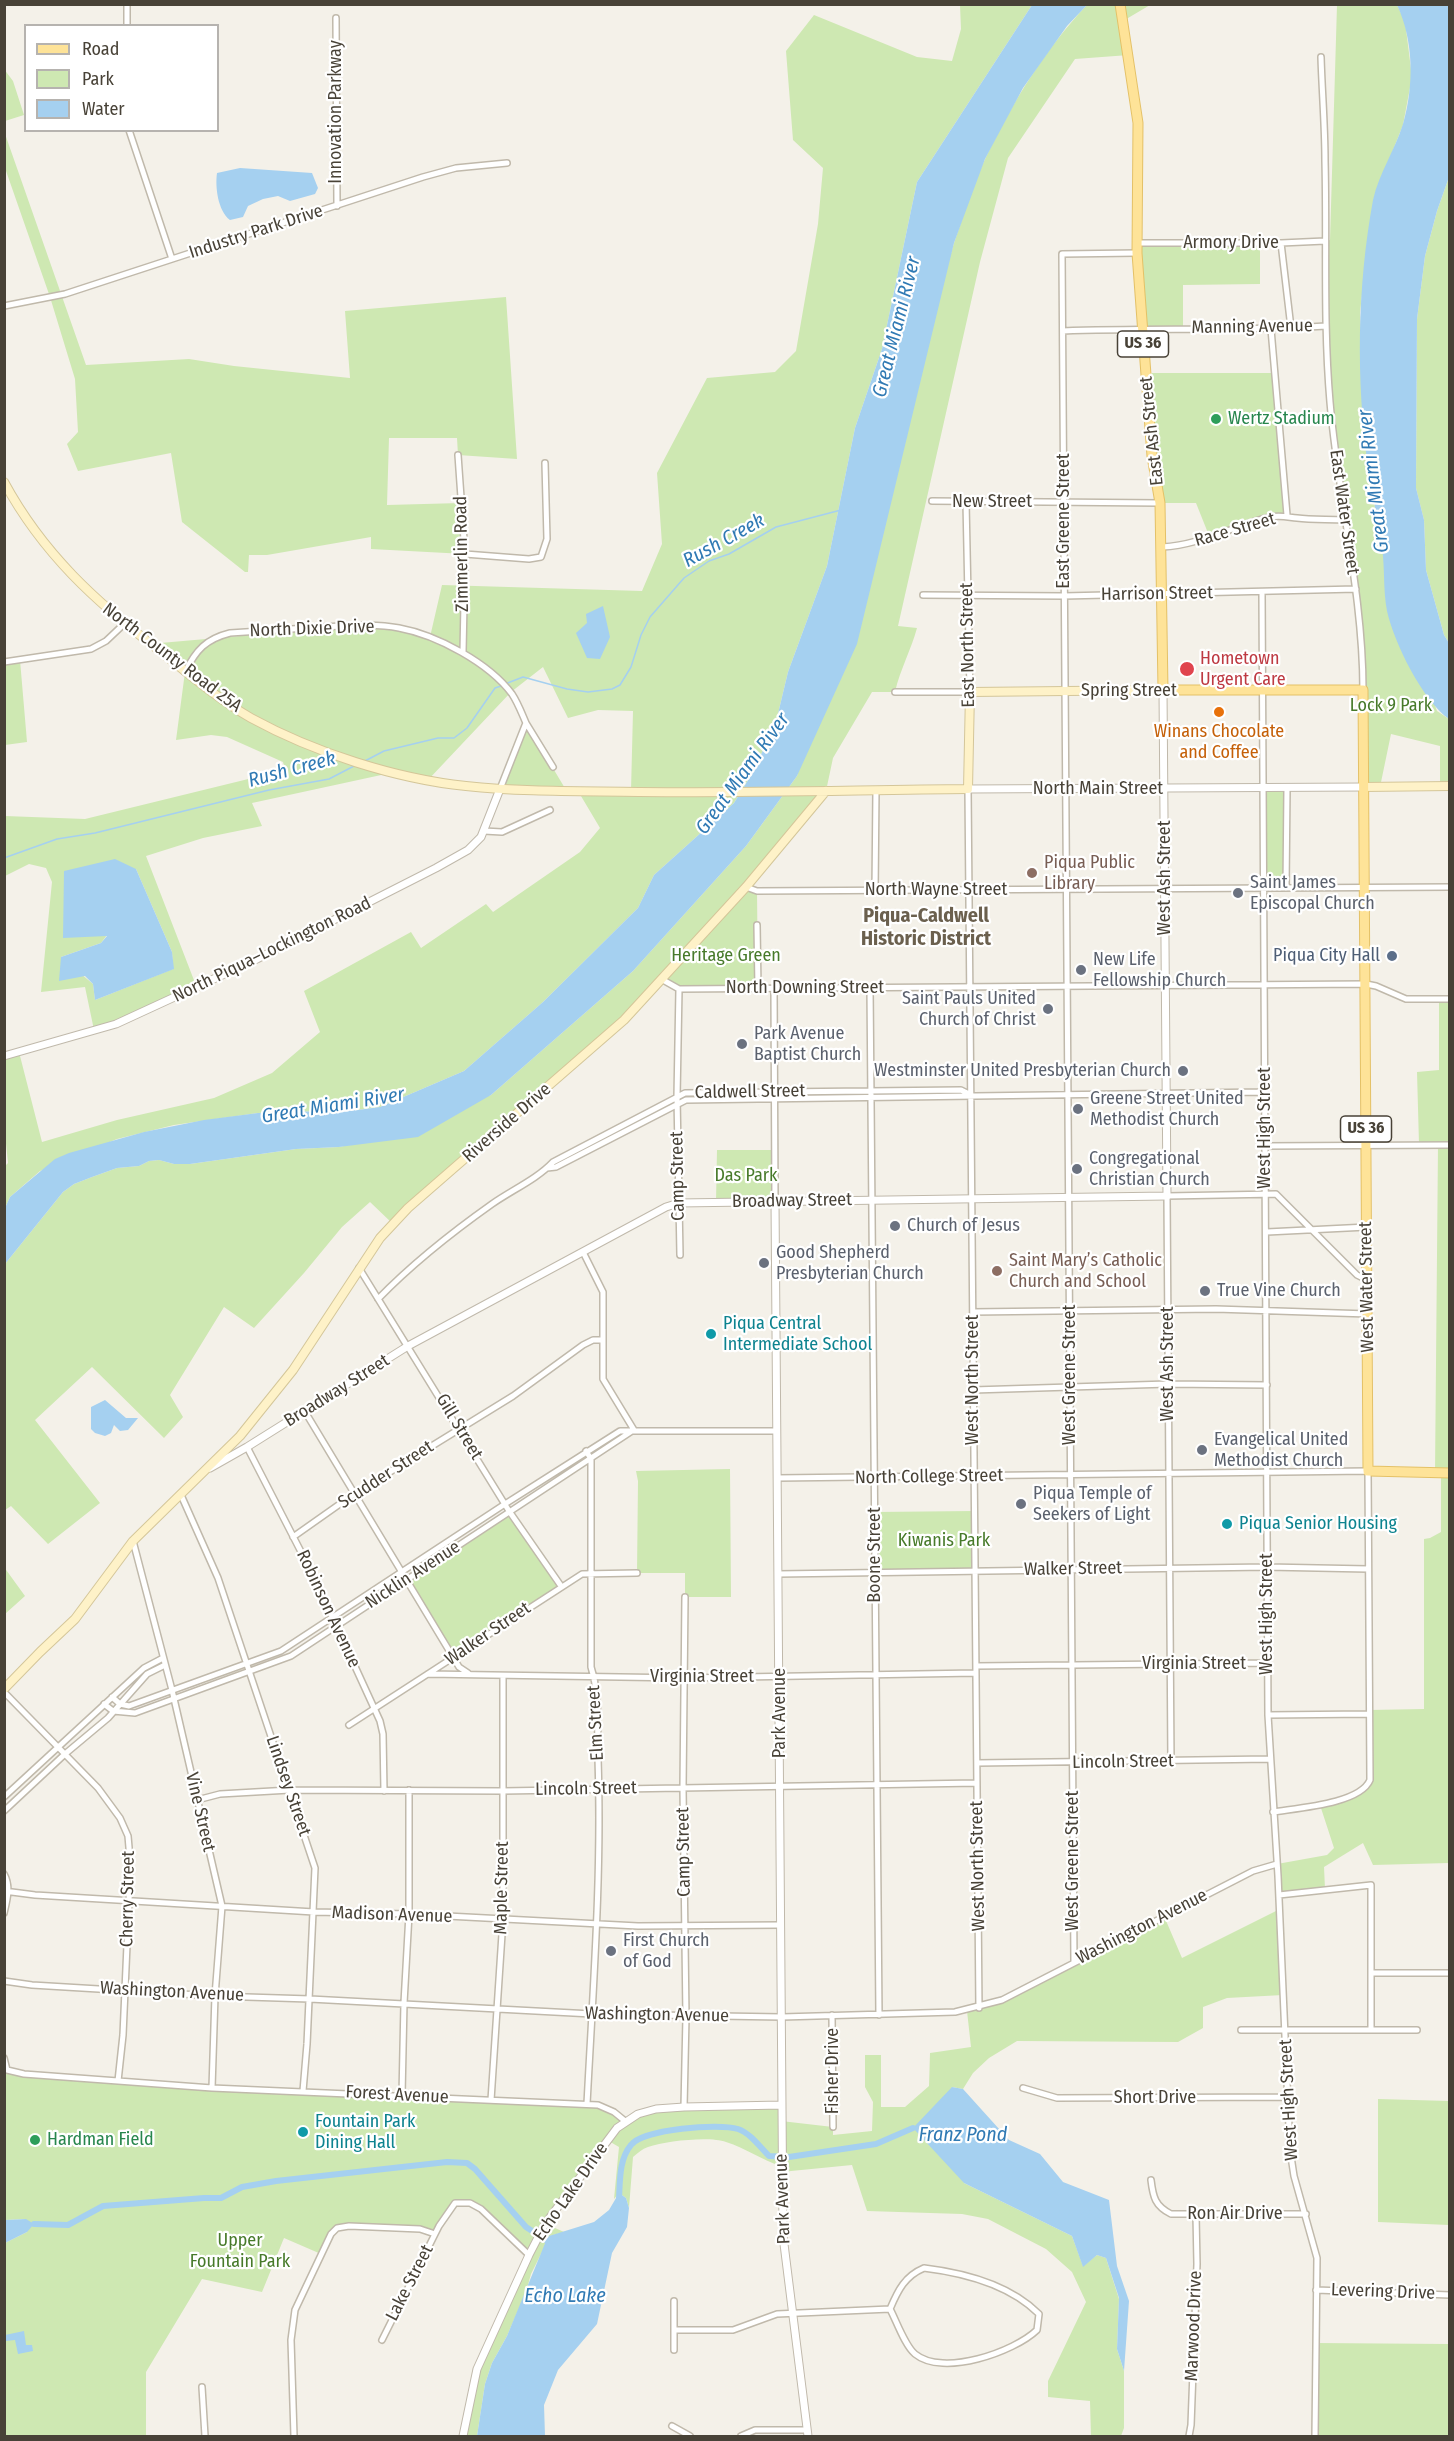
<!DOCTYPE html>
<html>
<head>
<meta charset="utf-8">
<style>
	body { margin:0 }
	#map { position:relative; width:1454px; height:2441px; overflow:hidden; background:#f4f1e9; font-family:"Fira Sans Condensed",sans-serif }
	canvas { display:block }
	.frame { position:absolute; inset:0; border:6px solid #484237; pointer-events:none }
	.legend { position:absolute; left:24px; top:24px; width:195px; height:108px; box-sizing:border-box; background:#fff; border:2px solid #b6b3af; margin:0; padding:8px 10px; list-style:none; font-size:18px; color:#484237 }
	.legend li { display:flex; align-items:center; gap:12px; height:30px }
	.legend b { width:30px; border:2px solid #b6b3af }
</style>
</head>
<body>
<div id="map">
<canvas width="1454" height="2441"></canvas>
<div class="frame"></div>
<ul class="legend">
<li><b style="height:8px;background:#fee398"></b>Road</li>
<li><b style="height:16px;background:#cee8b2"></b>Park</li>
<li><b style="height:16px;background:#a5d0f0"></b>Water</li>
</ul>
</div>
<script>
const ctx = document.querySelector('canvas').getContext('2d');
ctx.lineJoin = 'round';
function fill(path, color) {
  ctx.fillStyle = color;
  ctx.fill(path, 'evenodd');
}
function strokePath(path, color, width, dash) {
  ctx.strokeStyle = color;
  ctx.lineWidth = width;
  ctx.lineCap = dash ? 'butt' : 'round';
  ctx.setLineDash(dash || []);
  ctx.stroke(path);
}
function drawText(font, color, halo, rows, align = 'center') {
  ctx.font = font + ' "Fira Sans Condensed",sans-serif';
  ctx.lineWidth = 4.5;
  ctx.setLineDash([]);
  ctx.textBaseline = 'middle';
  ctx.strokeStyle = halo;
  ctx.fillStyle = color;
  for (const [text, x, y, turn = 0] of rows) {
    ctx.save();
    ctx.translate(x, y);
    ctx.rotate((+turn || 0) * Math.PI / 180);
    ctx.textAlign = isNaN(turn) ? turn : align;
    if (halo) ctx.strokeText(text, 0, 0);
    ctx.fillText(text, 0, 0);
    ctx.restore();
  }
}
fill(new Path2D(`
	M960,5H1032L917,182L882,349L855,428L827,566L788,672L776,722L753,772L734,803L654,875L638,908L543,1002L464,1071L380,1107L358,1110L258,1113L174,1125L117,1139L40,1171L10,1197L5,1208V1166L8,1163L4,1124L5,1056L19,1052L42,1142L117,1120L214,1098L272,1073L320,1032L304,991L411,932L421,948L486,904L493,912L580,852L600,828L578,791H631L633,711L598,710L568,718L543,667L511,692L428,780L395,772L252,803L262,826L203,838L146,856L197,988L94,1030L85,987L41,992L52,882L46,868L29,864L5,876V816L85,819L285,770L283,762L227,737L211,735L176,740L185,672L149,644L365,625L399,628L430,637L442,585L642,591L662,544L657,473L707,378L775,372L796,351L818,224L823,168L793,140L786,51L814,15L917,57L952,61L961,29ZM136,869L172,952L173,969L95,1000L93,984L61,957L101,943L107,935Z
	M1087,5H1150L1123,21L1129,55L1075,59L1008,158L980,262L898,626L917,628C911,650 900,670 895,692H872L833,758L826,791L747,887L757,891L758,988L679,989L663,980L393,1224L370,1202L342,1227L304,1273L254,1328L224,1307L170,1395L183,1417L164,1438L92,1367L35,1420L100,1503L48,1544L11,1506L5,1510V1264L63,1192L74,1184L92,1177L117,1168L139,1166L149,1161L159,1160L174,1164H190L296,1149L339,1147L363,1142L491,1095L633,971L746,846L797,776L954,243C964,215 973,184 986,157C1012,103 1045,49 1087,5Z
	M1337,5H1397L1405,21L1412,77L1403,125L1374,198L1368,240L1360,313L1368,465L1382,549L1437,711L1449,719V786H1440V746L1391,734L1380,787H1364L1363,652L1330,402L1325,241L1330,240Z
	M4,69L13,81L24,115L5,121Z
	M4,131L86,365L189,359L234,366L350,378L345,311L506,297L517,459L458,455L457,438H389L387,505L461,503L465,554L371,549V537L267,555H249L248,572H245L182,522L171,453L78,471L67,444L78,432L75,379L50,297L5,168Z
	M1449,177V643L1444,635L1426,570L1424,520L1416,488L1417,319L1425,256L1437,211Z
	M1137,243H1260V284L1183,285V328H1142Z
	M1146,373H1275L1287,515L1270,517L1210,538L1196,503H1160Z
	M20,660L27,742L5,745V662Z
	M526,723L566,790L500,789Z
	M1262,788H1287L1286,888H1263Z
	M1439,999H1449V1863L1373,1865L1363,1843L1324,1867L1325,1889L1279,1895L1277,1864L1327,1855L1334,1848L1320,1805L1356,1794L1370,1780L1369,1710L1424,1709V1539L1430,1538L1441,1532V1473H1435L1438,1145L1419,1144L1417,1072L1439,1070Z
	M717,1150H776L775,1201L716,1202Z
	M730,1469L731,1597H685V1573H637L638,1481L636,1471Z
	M509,1511L561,1586L454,1657L406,1581Z
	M974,1511L975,1571L875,1573V1512Z
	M4,1567L25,1596L5,1614H4Z
	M1280,1909L1283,1995L1227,1998L1203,2007V2028L1178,2042L1017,2041L989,2058L973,2073L963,2089L952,2087L964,2183L1072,2236L1083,2266L1097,2255L1106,2258L1119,2299L1117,2349L1124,2371V2428L1121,2436H1091L1090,2401L1048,2397V2381L1086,2302L1072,2272L1046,2249L988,2219L962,2214L867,2211L852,2165L781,2172V2166C761,2160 746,2148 726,2142C709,2136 666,2141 648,2147C642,2149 638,2153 633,2157L629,2208L626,2198L619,2193L614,2199L619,2147L607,2140L546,2224L564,2232L550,2236L531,2274L526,2292L507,2336L492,2363L485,2384L477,2436H463L472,2388L528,2255L481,2209L470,2203H455L435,2234L420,2229L337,2228L321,2254L284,2238L262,2292L202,2279L146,2372V2436H5V2243L27,2232L26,2219L5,2220L4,2070L118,2081L598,2105L625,2121L656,2109L781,2105V2121L833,2127V2135L872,2131L873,2102L865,2087V2055H881V2107H905L929,2086L930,2053L971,2047L967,2011L1002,2000L1164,1916L1182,1958Z
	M1378,2099L1449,2101V2225L1378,2222Z
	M1316,2343L1449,2344V2436H1316Z`), '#cee8b2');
fill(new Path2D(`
	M1032,5H1087L1067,26L1023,88L985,159L954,243L857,644L797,776L746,846L633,971L491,1095L418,1137L339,1147L296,1149L190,1164H174L159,1160L149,1161L139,1166L117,1168L92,1177L74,1184L63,1192L5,1264V1208L10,1197L55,1159L69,1153L144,1132L204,1120L258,1113L358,1110L380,1107L464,1071L543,1002L638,908L654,875L734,803L753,772L776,722L788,672L827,566L855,428L882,349L917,182Z
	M1397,5H1449V177L1437,211L1425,256L1417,319L1416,488L1424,520L1426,570L1444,635L1449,643V719C1423,701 1394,643 1387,611C1383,590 1385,568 1382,548C1378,521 1372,494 1368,467C1356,380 1357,287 1373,200C1379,173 1395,150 1403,124C1414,86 1414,41 1397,5Z
	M240,168L312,173L318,188L315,194L290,201L278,196L263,199L248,206L243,217L230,220C218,211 215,187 217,173Z
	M603,606L610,637L600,659L587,658L576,633L587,623L586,614Z
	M115,859L136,869L172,952L174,969L95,1000L93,984L85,976L59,981L61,957L101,943L107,936L63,938L64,871Z
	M105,1400L126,1418H138L128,1430L120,1431L114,1425L111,1433L105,1436L95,1433L91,1429V1407Z
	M952,2087L963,2089L1009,2140L1040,2154L1063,2182L1109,2200L1117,2266L1129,2301L1124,2371L1117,2349L1119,2298L1106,2258L1097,2255L1083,2267L1072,2236L964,2183L913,2128Z
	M619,2193L626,2198L629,2208L627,2227L612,2253L597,2324L558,2370L544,2405L545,2436H477L485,2384L492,2363L507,2336L546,2241L549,2236L594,2222L609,2210Z
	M26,2219L34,2224L27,2232L5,2243V2220Z
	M24,2331L26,2345H32L33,2351L18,2354L15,2340L6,2341L5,2335Z`), '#a5d0f0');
strokePath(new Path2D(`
	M505,684L523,677L567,689L588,692L612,689L620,685L631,667L641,635L650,617L684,578L709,561L729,554L776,527L841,510
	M363,762L384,751L438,738H454L467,728L495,688L501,686
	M4,858L57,839L95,833L269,790L329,779L356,765`), '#a5d0f0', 1.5);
strokePath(new Path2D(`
	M619,2199C620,2181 619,2159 631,2145C643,2129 719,2123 738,2129C750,2133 760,2147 769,2156L789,2157L876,2144L913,2128
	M34,2224L68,2225L103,2206L204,2198H221L242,2187L276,2181L447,2162L467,2163L475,2169L526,2227L552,2244`), '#a5d0f0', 6);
const minor = new Path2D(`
	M336,18L337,206
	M127,26V4
	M1321,57C1322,91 1325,126 1325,161C1327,241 1323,321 1330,402C1338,498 1363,593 1363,690
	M129,130L172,259
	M1137,243H1281L1325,241
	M1281,243L1291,328
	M4,306L65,294L423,177L456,168L507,163
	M1271,329L1287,515
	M1063,331C1150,328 1238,331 1326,326
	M458,455L465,554L463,652
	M932,501L1160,503
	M1162,547C1201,545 1233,526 1270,517C1280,515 1287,517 1297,518C1312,520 1329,519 1344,520
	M465,554L529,559L541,557L547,539L545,463
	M1262,593L1268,1715L1278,1876L1290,2150L1294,2176L1317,2258L1315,2436
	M923,595L1064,596L1356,589
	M4,662L91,649L106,641L124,624
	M185,672C196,650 206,639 230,633C261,631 291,629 322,627C347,626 374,623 399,628C437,635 489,663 512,694C518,703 522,714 526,723L500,789
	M895,692H970L966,502
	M526,723L553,767
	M968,789L979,2008
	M484,831L502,832L550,810
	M746,887L757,891C988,890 1219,889 1450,887
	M1286,888L1287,788
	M875,891L876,790
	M757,925L758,988
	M663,980L679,989L1366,984L1376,986L1406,999H1450
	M870,987L879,2015
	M774,988L775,1201
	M679,989L677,1097L680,1255
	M1265,1146L1450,1145
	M547,1168L556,1167L686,1100L1264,1092
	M1267,1232L1367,1227
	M583,1252L603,1292V1379L634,1430
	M359,1268L509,1511L561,1586
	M378,1299C413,1263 451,1233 492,1204C512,1190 537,1179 553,1162L685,1093L961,1090L971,1095
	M973,1312L1216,1309L1368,1314
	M973,1390L1168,1384L1267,1385
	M304,1410L459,1667L468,1673
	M247,1447L314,1577L380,1721L383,1734L384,1791
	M586,1451L591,1459V1667C600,1695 597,1728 598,1758C602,1873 593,1989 587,2104
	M777,1478L1368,1471L1370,1780C1360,1804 1297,1808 1273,1812
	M181,1495L218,1578L315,1868L307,2044L303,2091
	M293,1537L354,1494L513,1396L583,1345L593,1340H602
	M133,1541L172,1690L222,1906L215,1996L212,2088
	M778,1574L1267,1567L1368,1569
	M976,1666L1268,1663
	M428,1674L684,1678L976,1673
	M4,1692L98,1788L120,1818L128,1836L130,1859L129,1900L123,2035L118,2081
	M112,1697L120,1704L129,1706L281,1651L505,1504L620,1431H776
	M104,1704L113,1711L135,1713L291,1656L632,1431
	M1268,1715L1369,1714
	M349,1725L582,1574L637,1573
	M1171,1761L1167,1196L1276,1194L1357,1275L1367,1280
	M977,1763L1270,1759
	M4,1797L144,1668L163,1658
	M197,1800L220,1794L290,1790L503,1791L977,1783
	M4,1811L65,1754L108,1718L147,1674L165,1665
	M4,1874C11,1886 7,1900 4,1913
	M4,1891L35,1895L314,1912L409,1914L638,1926L780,1925
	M1279,1895L1371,1885V2030
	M1074,1962L1062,254L1137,253
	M1371,1973H1450
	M4,1981L32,1985L215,1996L310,1999L592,2014L782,2017L955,2012L1002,2000L1253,1871L1277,1864
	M832,2015L833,2127
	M1241,2030H1417
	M4,2058L7,2070L24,2074L212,2088L598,2105L614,2112L625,2121
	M1023,2088L1057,2098L1288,2097
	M402,2095L404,2003L409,1914V1790
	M491,2100L503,1919V1676
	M684,2107L686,2017L683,1788L685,1597
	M1151,2180C1153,2197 1155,2206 1171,2214H1306
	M924,2268C965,2273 1010,2285 1039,2314L1037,2330C1014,2352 943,2377 915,2354C905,2346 896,2320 890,2309C898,2290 905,2276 924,2268Z
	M1316,2290L1450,2295
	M674,2301V2350
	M675,2330H733L777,2314L890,2309
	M382,2340L439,2226L455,2203H470L481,2209L529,2255
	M202,2387L205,2436
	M672,2426L690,2436
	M294,2436L291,2340L295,2310L331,2234L337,2228L349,2226L420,2229L435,2234
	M741,2436L755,2430H807
	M1189,2436L1191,2425L1197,2264L1196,2215`);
const tertiary = new Path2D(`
	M968,789L1364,787
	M4,1056L116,1024L257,959L436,868L468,850L481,837L500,789
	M775,1201L783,2236L808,2436
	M210,1468L247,1447L408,1346L666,1207L679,1203L1167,1196L1163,690
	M463,2436L477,2369L529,2255L545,2224L617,2128L638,2114L656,2109L684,2107L781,2105`);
const secondary = new Path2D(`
	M4,482C43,554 96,602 160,651C190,675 218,699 251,718C313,752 396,779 466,786C523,792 582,791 639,792C749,793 858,790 968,789L970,692L1163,690
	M1364,787L1450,786
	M4,1689L40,1652L75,1619L133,1541L240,1436L293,1370L380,1238L408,1208L624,1020L746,887L826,791`);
const primary = new Path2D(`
	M1120,4L1138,123L1137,253L1152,456L1160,503L1163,690H1363L1368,1471L1450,1473`);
strokePath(minor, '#c0b9ab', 8);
strokePath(tertiary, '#c0b9ab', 9);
strokePath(secondary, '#d4c699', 10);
strokePath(primary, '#e4c167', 11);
strokePath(minor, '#fff', 5);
strokePath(tertiary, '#fff', 7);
strokePath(secondary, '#fef2c8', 8);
strokePath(primary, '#fee398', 9);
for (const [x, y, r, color] of [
	[1216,419,6,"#2e9e5b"],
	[1187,669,8,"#e0444e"],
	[1219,712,6,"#e8710a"],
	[1032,873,6,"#8d6e63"],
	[1238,893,6,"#6b7280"],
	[1392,956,6,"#5c6f8a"],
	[1081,970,6,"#6b7280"],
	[1048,1009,6,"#6b7280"],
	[742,1044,6,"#6b7280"],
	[1183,1071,6,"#6b7280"],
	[1078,1109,6,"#6b7280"],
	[1077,1169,6,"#6b7280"],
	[895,1226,6,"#6b7280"],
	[764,1263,6,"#6b7280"],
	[997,1271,6,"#8d6e63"],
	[1205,1291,6,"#6b7280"],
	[711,1334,6,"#0f9aa8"],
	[1202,1450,6,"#6b7280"],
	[1021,1504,6,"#6b7280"],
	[1227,1524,6,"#0f9aa8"],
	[611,1951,6,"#6b7280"],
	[303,2132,6,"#0f9aa8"],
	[35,2140,6,"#2e9e5b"]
]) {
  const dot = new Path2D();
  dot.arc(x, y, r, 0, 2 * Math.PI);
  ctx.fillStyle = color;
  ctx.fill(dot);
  strokePath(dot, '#fff', 2);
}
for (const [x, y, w] of [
	[1143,344,51],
	[1366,1129,51]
]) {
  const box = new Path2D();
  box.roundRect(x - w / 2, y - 13, w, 26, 4.5);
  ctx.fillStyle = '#fff';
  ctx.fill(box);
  strokePath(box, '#484237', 1.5);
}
drawText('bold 16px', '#484237', null, [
	["US 36",1143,344],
	["US 36",1366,1129]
]);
drawText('18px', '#484237', '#fff', [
	["Innovation Parkway",336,112,-90],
	["Industry Park Drive",256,232,-18],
	["Armory Drive",1231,243],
	["Manning Avenue",1252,327,-1],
	["East Ash Street",1152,431,-96],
	["New Street",992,502],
	["East Water Street",1344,512,82],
	["East Greene Street",1064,521,-90],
	["Race Street",1235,530,-16],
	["Zimmerlin Road",462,554,-91],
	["Harrison Street",1157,594,-1],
	["North Dixie Drive",312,629,-2],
	["East North Street",968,645,-91],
	["North County Road 25A",172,658,37],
	["Spring Street",1129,691],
	["North Main Street",1098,789],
	["West Ash Street",1165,878,-90],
	["North Wayne Street",936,890],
	["North Piqua–Lockington Road",272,950,-26],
	["North Downing Street",805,988],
	["Caldwell Street",750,1092,-1],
	["Riverside Drive",507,1123,-41],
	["West High Street",1265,1128,-90],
	["Camp Street",678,1176,-91],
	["Broadway Street",792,1201,-1],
	["West Water Street",1367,1287,-91],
	["West Ash Street",1168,1364,-90],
	["West Greene Street",1070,1375,-90],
	["West North Street",973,1380,-90],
	["Broadway Street",337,1391,-32],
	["Gill Street",459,1427,59],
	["Scudder Street",386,1475,-33],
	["North College Street",929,1477,-1],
	["Boone Street",875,1555,-90],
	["Walker Street",1073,1569,-1],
	["Nicklin Avenue",413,1575,-33],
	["Robinson Avenue",328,1609,65],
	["West High Street",1267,1614,-90],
	["Walker Street",488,1634,-34],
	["Virginia Street",1194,1664],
	["Virginia Street",702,1677],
	["Park Avenue",780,1713,-90],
	["Elm Street",596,1723,-93],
	["Lincoln Street",1123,1762,-1],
	["Lindsey Street",288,1786,71],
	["Lincoln Street",586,1789,-1],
	["Vine Street",200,1812,77],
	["Camp Street",684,1852,-91],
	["West Greene Street",1073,1861,-90],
	["West North Street",978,1866,-91],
	["Maple Street",502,1888,-89],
	["Cherry Street",128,1899,-89],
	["Madison Avenue",392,1915,2],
	["Washington Avenue",1142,1927,-27],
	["Washington Avenue",172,1992,3],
	["Washington Avenue",657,2015,1],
	["Fisher Drive",833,2071,-90],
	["Forest Avenue",397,2095,3],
	["Short Drive",1155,2098],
	["West High Street",1289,2100,-93],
	["Echo Lake Drive",571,2192,-55],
	["Park Avenue",783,2199,-92],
	["Ron Air Drive",1235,2214],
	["Lake Street",410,2283,-63],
	["Levering Drive",1383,2292,2],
	["Marwood Drive",1194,2326,-88]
]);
drawText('18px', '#27864d', '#fff', [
	["Wertz Stadium",1228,419],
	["Hardman Field",47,2140]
], 'left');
drawText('18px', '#be3a42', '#fff', [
	["Hometown",1200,659],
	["Urgent Care",1200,680]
], 'left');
drawText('18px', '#477a2a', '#fff', [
	["Lock 9 Park",1391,706],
	["Heritage Green",726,956],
	["Das Park",746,1176],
	["Kiwanis Park",944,1541],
	["Upper",240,2241],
	["Fountain Park",240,2262]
]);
drawText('18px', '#c56008', '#fff', [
	["Winans Chocolate",1219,732],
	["and Coffee",1219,753]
]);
drawText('18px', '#785e54', '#fff', [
	["Piqua Public",1044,863],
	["Library",1044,884],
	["Saint Mary’s Catholic",1009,1261],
	["Church and School",1009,1282]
], 'left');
drawText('18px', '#5b616d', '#fff', [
	["Saint James",1250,883],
	["Episcopal Church",1250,904],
	["New Life",1093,960],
	["Fellowship Church",1093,981],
	["Saint Pauls United",1036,999,"right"],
	["Church of Christ",1036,1020,"right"],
	["Park Avenue",754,1034],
	["Baptist Church",754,1055],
	["Westminster United Presbyterian Church",1171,1071,"right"],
	["Greene Street United",1090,1099],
	["Methodist Church",1090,1120],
	["Congregational",1089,1159],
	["Christian Church",1089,1180],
	["Church of Jesus",907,1226],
	["Good Shepherd",776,1253],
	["Presbyterian Church",776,1274],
	["True Vine Church",1217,1291],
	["Evangelical United",1214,1440],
	["Methodist Church",1214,1461],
	["Piqua Temple of",1033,1494],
	["Seekers of Light",1033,1515],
	["First Church",623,1941],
	["of God",623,1962]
], 'left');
drawText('18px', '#4e5e75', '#fff', [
	["Piqua City Hall",1380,956]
], 'right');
drawText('18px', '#0d838f', '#fff', [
	["Piqua Central",723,1324],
	["Intermediate School",723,1345],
	["Piqua Senior Housing",1239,1524],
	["Fountain Park",315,2122],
	["Dining Hall",315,2143]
], 'left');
drawText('italic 20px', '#307ab4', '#fff', [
	["Great Miami River",897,327,-76],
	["Great Miami River",1374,481,-97],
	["Rush Creek",724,541,-29],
	["Rush Creek",292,770,-15],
	["Great Miami River",743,774,-54],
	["Great Miami River",333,1106,-9],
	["Franz Pond",963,2135],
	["Echo Lake",565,2296]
]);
drawText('bold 20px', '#6b604e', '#fff', [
	["Piqua-Caldwell",926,916],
	["Historic District",926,939]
]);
</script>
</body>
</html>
